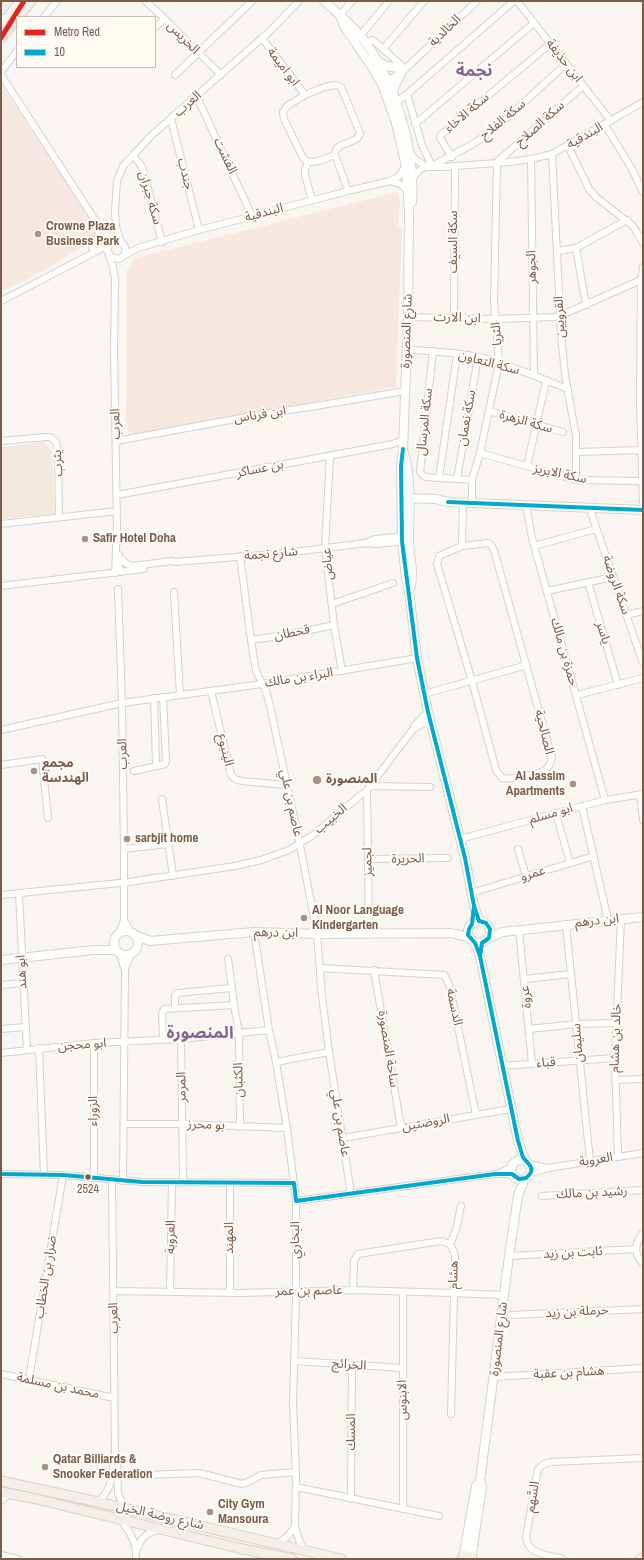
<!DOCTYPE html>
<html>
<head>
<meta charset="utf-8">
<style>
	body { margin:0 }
	#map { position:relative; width:644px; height:1560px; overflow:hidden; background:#f9f5f0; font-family:"Archivo Narrow",sans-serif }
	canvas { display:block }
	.frame { position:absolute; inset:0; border:2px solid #7a5c4d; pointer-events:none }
	.legend { position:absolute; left:16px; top:16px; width:140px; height:52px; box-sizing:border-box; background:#fffaf3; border:1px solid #cabbb1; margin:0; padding:5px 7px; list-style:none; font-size:12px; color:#7a5c4d }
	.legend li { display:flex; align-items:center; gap:8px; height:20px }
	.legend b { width:20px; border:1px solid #cabbb1 }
</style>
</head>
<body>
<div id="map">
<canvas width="644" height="1560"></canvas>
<div class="frame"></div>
<ul class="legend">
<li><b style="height:5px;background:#e2251c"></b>Metro Red</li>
<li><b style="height:5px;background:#00a9ce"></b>10</li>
</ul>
</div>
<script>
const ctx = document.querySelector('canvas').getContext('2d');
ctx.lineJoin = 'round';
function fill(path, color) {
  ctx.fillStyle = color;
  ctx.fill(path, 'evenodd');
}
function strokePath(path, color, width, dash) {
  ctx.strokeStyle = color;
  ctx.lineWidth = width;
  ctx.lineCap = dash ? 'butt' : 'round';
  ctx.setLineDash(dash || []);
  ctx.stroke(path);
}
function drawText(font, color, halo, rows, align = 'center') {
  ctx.font = font + ' "Archivo Narrow","Noto Sans Arabic",sans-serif';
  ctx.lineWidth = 4;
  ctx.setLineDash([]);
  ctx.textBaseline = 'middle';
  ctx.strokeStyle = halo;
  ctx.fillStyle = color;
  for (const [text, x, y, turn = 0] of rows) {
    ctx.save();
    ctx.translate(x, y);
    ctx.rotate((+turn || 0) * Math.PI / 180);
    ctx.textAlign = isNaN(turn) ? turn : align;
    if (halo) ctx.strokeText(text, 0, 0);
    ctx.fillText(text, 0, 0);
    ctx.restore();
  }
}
fill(new Path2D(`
	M43,442L52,451L54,514L1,519V447Z`), '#f2e8de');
fill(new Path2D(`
	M1,85L95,223V238L49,268L8,289L1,290Z
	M398,192L400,202L398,226L402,227L396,387L132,435L126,426V272L135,258Z`), '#f6e8e1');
const street = new Path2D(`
	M145,1L161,15L221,75
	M517,1L611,121
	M340,15L352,1
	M44,17L57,1
	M155,27L165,19
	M360,36L389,1
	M262,38L305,95C313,92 333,81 341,87L360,133C357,146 335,140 335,155L348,191
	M364,42L373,40L402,66
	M384,48L424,1
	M1,72L17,51
	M1,75L95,220C101,231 99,239 92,248
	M175,75L252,1
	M384,83L402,72L477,1
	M407,94L422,145L432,166L473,144L496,128L566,64
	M305,95L287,106L283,112L284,119L303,158C311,167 325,158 335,155
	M197,97L252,216
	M395,103L407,94L514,1
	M171,119L199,230
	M415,124L534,23
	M605,125L632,169L643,192
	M568,146L589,189L596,197L633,226L643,243
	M410,152L415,159L427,167
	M552,154L561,334L565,375L576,436V480
	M133,155L142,167L144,174L162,242
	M452,157L440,138L441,135L550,44
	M531,159L534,375
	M308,162L305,170V175L312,200
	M413,177L421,169L427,167H442L510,162L531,159L552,154L643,102
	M390,181L400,184L407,190
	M121,242L116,227L115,210L117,181L123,166L152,135L270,31L299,1
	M576,248L586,305
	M557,251L576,248L627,220
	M109,256L113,267L115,280L114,351L117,527L115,573
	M123,256L138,248L199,230L348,191L390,181L398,177L406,166
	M643,267L641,280L640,399L643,509
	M1,301L97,251L112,242L120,241C128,247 127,255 119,259L111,257L107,250L109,245
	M408,317L496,319L555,317L564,314L641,280
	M454,318L455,166
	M408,350C431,351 455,352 478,357C509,364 539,378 568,389
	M433,351L420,472L425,477L472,480
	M489,411L563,432
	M1,441L46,437H50L56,442L58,451L59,517
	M116,441L257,415L316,406L405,391
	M577,452L642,450
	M480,453L576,480L641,481
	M330,456L325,548L334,625L342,671
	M527,466L546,381
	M439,478L457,354
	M457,479L478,357
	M117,495L393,444L403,440
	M472,503V480L480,453L499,363L494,302L497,162L583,86
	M526,505L532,538L605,800
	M589,507L643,663
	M1,524L117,511
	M366,543L375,539L406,536
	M488,543L491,545L494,550L552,758C551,762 550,766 546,769C541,774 509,780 502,778L496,770L472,681L437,564L439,556L462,546Z
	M462,546L463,502
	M534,546L596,529
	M119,555V572
	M240,556L251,640L256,671L266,691L270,706L300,845L317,934L322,996L329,1052L351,1194
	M119,557L127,564L133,566L172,561L175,562L285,553L366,543L377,544L405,541
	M588,582L618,685
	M1,586L144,569
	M118,589L122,703L124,849V920L120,932
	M547,591L613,577
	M174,592L180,695
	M332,604L393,583
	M626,615L643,611
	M251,640L286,635L334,625
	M211,691L231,775L235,779L241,781L287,785
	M424,694L527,665
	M577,695L643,678
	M154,698L156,763L157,766L165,764L166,761L163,697
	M415,728L430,720
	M1,730L122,703L262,684L417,658
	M1,765L42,759L48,818
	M134,771L157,766
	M370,786L430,787
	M367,790L369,933
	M640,794L643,820
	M162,799L173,876
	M582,806L608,920
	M556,814L570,863
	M460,839L605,800L643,794
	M124,849L168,844
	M518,849L526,876
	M368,859L448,858
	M471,893L594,856
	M19,894L27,1050
	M1,895L129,882L235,866L261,860L289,850L313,835L367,790L414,728V726L428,712
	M124,920L131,932
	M566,925L590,1161
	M519,930L532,1064
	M254,932L269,1030L276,1062L287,1128L296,1201V1296L293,1403L296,1474L295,1527L300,1543L305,1550
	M120,954L125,971L123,1181
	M228,959L232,988
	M320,968L444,975L447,980L450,988L476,1115
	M125,969L131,954
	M374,970L401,1127
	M524,979L571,974
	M1,985L23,983
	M175,1008V996L177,993L232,988L234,1005
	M1,1029L26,1027
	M529,1029L577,1024L616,1023
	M181,1039L183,1183
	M163,1040L162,1013L164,1009L234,1005L239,1033L240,1127
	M94,1043V1178
	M39,1048L44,1175
	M1,1053L94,1043L181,1039L269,1030
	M276,1062L329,1052
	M502,1066L615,1058
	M615,1080L643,1079
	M124,1124H183L287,1128
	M343,1138L510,1109
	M618,1157L615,1058L621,918
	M530,1164L546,1168
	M501,1172L511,1168
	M531,1173L548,1168L643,1153
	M1,1174L63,1175L142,1182L294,1183
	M230,1184V1293
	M542,1196L643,1190
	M296,1201L495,1174H512
	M643,1233C635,1242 633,1255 643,1263
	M450,1244L456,1230L461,1206
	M509,1256L636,1249
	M353,1290L354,1261L358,1254L441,1241L450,1244L454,1252L455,1256L451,1414
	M114,1291L240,1293L353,1290L453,1293L504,1295
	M170,1292L172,1183
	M403,1292V1509
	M511,1315L643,1309
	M295,1361L402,1368
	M1,1374L114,1398
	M494,1377L643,1368
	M29,1379L63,1175
	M117,1463L118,1493L124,1508
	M117,1476L199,1473L242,1484L248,1482L261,1475L296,1472
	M296,1487L439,1516
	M351,1499L352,1365
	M1,1501L10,1493
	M98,1502C115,1485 110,1477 115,1456L112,1180
	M120,1519C130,1532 137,1542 136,1559
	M277,1544L287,1537L295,1527
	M137,1550C140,1539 147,1532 159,1530
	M1,1555L18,1559
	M563,1559C550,1555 527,1555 526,1537L538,1469L544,1464L551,1462L643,1458
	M639,1559L643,1556`);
const secondary = new Path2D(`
	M324,1C336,12 349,22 360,35C394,78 416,147 412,202
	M340,15L344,26L370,64L382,84L396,123L406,166L409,214L408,317L403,449L401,466L402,541L406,578L409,591L417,658L428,712L465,858L474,906L479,921
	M377,61L387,66L398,68
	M393,95L396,83L402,72
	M403,450C412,476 409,512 409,540C409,556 415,573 410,589
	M402,498L436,499L448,502L643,510
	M468 932a11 11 0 1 1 22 0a11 11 0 1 1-22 0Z
	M114 943a12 12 0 1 1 24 0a12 12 0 1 1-24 0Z
	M135,935L150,941L254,932L317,934L451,933L469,937
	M489,938L503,932L643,917
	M475,943L480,956L518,1141L525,1160
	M1,960L94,950H115
	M511 1170a10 10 0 1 1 20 0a10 10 0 1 1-20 0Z
	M463,1559L476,1486L480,1481L509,1256L518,1196L524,1180
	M471,1559L482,1487L481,1482L480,1481`);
const primary = new Path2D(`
	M1,10L8,1
	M18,17L31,1
	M1,38L17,18
	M1,1481L98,1502L341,1559
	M1,1492L37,1499L238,1548L292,1559
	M462,1559L464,1555
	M472,1559V1556`);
strokePath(street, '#d7d1cb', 8);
strokePath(secondary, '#d9d2cb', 10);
strokePath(primary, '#dad1cc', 11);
strokePath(street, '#fefefd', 6);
strokePath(secondary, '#fefefd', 8);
strokePath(primary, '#f3eee8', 9);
strokePath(new Path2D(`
	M403,449L401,466L402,541L417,658L428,712L465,858L474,906L479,921L486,923L490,929L489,938L482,943L480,956
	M448,502L643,510
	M1,1174L63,1175L142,1182L294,1183L296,1201L495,1174H512L519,1179L526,1178C538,1168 527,1164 523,1157C521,1152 520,1146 518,1141L480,956L475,943L468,935L469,929L472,924L474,906`), '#00a9ce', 4);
strokePath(new Path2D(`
	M1,38L24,1`), '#e2251c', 5);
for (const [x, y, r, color] of [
	[38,234,4,"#a69286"],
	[85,539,4,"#a69286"],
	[34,771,4,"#a69286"],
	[317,780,5,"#a69286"],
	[573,784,4,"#a69286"],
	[127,839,4,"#a69286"],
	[304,918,4,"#a69286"],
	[88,1177,3.5,"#7a5c4d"],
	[45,1467,4,"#a69286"],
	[210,1512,4,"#a69286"]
]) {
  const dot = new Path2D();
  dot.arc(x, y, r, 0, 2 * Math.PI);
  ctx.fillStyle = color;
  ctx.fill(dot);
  strokePath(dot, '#fffaf3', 1.5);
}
drawText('12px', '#7a5c4d', '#fffaf3', [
	["2524",88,1190]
]);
drawText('13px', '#7a5c4d', '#fffaf3', [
	["الخالدية",445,31,-44],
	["الخريس",183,38,45],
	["ابن حذيفة",564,61,52],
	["ابو اميمة",283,67,53],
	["العرب",188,104,-41],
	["سكة الاخاء",467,113,-40],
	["سكة الفلاح",503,120,-40],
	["سكة الصلاح",540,124,-42],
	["البندقية",585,136,-30],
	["الفشت",225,156,65],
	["جندب",185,174,76],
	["سكة جبران",150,198,74],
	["البندقية",264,213,-15],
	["سكة السيف",454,242,-90],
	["الجوهر",532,267,-91],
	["القرويين",560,317,-93],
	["ابن الارت",457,318,2],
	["شارع المنصورة",407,331,-88],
	["الثريا",497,334,-95],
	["سكة التعاون",489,363,15],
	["ابن فرناس",260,415,-9],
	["سكة نعمان",467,418,-80],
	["سكة المرسال",425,422,-84],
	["سكة الزهرة",526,422,16],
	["العرب",116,424,-91],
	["يثرب",58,463,-93],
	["بن عساكر",260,469,-11],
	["سكة الابريز",560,474,12],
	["شارع نجمة",271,554,-5],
	["عياض",328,564,-95],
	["سكة الروضة",616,585,71],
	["قحطان",292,633,-11],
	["ياسر",603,633,73],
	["حمزة بن مالك",564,652,74],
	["البراء بن مالك",299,678,-9],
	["الصالحية",544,732,76],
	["الينبوع",225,750,76],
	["العرب",123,754,-91],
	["عاصم بن علي",291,803,78],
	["ابو مسلم",551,814,-16],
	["الخبيب",331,819,-40],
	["الحريرة",408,859,-1],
	["لجميز",368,862,-91],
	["عمرو",533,874,-17],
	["ابن درهم",597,921,-6],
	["ابن درهم",276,933,1],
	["ابو هند",22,972,-93],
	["عروة",526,997,-96],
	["الدسمة",454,1007,78],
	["خالد بن هشام",616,1038,-88],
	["سليمان",578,1043,-95],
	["ابو محجن",82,1045,-4],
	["ساحة المنصورة",388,1049,81],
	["قباء",546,1063,-5],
	["الكثبان",239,1080,-91],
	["المرمر",182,1087,-91],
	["الزوراء",94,1111,-90],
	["عاصم بن علي",340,1123,81],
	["الروضتين",426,1123,-10],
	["بو محرز",206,1125,2],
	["العروبة",596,1160,-9],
	["رشيد بن مالك",592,1193,-3],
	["العروبة",171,1237,-89],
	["المهند",230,1238,-90],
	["البخاري",296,1240,-90],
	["ثابت بن زيد",573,1253,-3],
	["هشام",454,1275,-89],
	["ضرار بن الخطاب",46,1277,-81],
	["عاصم بن عمر",309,1291,-1],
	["حرملة بن زيد",577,1312,-3],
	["العرب",114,1318,-91],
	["شارع المنصورة",499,1339,-83],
	["الخرائج",349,1365,4],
	["هشام بن عقبة",569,1373,-3],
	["محمد بن مسلمة",58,1386,12],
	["الابنوس",403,1400,-91],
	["المسك",352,1432,-90],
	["السَّهم",533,1497,-81],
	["شارع روضة الخيل",160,1516,13]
]);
drawText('bold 13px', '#7a5c4d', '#fffaf3', [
	["Crowne Plaza",46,227],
	["Business Park",46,242],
	["Safir Hotel Doha",93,539],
	["مجمع",42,764],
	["الهندسة",42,779],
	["Al Jassim",565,777,"right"],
	["Apartments",565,792,"right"],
	["المنصورة",326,780],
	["sarbjit home",135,839],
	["Al Noor Language",312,911],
	["Kindergarten",312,926],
	["Qatar Billiards &",53,1460],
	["Snooker Federation",53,1475],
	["City Gym",218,1505],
	["Mansoura",218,1520]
], 'left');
drawText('bold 17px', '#846695', '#fffaf3', [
	["نجمة",474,71],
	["المنصورة",200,1033]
]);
</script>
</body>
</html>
